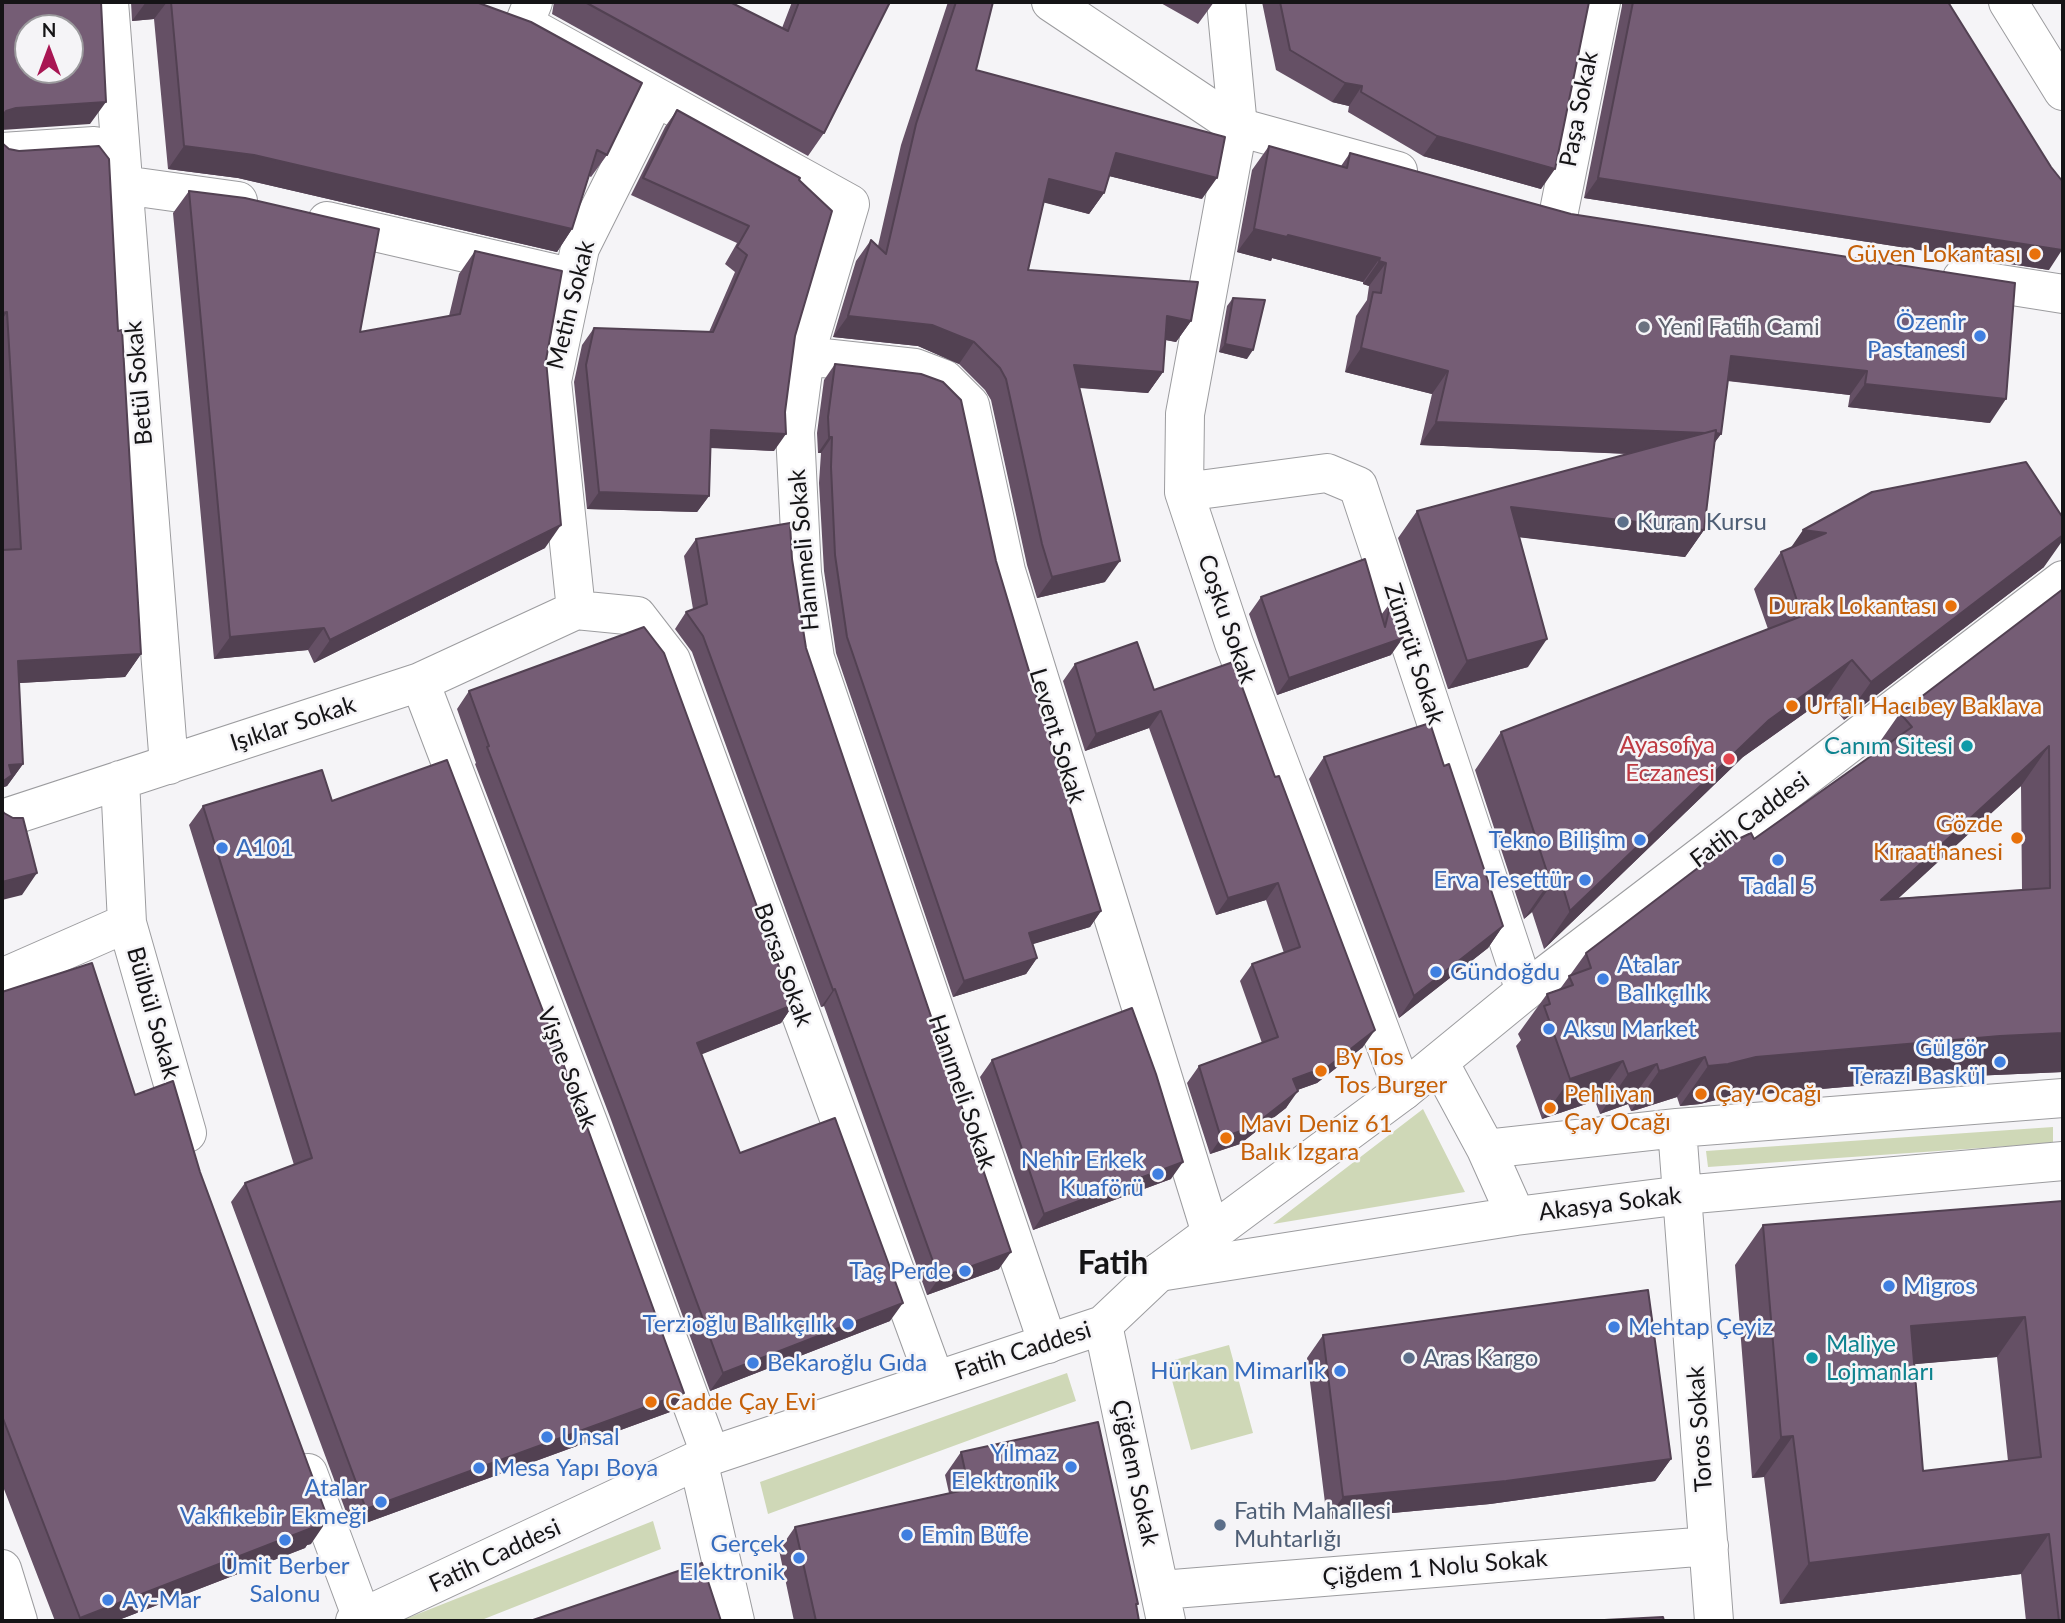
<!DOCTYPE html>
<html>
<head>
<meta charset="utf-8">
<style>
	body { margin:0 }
	#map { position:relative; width:2065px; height:1623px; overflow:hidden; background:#f5f4f7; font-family:Lato,sans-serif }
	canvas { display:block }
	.frame { position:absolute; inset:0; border:4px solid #151416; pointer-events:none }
	.north { position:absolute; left:14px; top:14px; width:70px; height:70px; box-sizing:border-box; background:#f5f4f7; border:2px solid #9b9a9d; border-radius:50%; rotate:0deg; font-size:19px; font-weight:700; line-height:28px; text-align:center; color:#151416 }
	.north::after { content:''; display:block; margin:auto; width:24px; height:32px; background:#a81653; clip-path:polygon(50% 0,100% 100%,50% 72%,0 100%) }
</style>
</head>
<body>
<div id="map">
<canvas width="2065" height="1623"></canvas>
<div class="frame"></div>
<div class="north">N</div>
</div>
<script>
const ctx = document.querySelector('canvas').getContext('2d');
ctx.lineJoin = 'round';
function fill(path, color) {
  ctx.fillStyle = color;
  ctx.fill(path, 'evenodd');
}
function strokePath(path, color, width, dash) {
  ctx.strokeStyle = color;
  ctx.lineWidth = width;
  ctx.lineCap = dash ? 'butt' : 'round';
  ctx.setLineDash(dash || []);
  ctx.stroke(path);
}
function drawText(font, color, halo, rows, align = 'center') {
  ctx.font = font + ' Lato,sans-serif';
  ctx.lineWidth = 5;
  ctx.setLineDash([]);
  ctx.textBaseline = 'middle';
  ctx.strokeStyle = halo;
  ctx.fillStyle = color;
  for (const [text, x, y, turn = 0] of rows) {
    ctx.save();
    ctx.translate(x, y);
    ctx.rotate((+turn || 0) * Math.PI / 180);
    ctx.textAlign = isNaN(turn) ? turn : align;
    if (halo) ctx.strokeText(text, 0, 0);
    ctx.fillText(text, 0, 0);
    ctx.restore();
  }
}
fill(new Path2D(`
	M1423,1109L1465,1192L1273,1224Z
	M2053,1127V1143L1708,1167L1706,1151Z
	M1229,1345L1253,1433L1191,1450L1167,1362Z
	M1067,1373L1076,1401L768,1514L760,1482Z
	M653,1521L661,1549L479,1621H400Z`), '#cfd8b7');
const minor = new Path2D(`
	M109,2L169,765
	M533,2L524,24L850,204L805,356L795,432L802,573L815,658L1048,1344
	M1226,2L1238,127L1185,414L1184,492L1234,643L1403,1091
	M2008,2L2063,91
	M2,152L94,146L123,185L238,201
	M1558,216L1601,2
	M327,221L574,278
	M805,356L915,368L944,379L970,405L1006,571L1211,1233
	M1184,492L1327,473L1358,486L1525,991
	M576,610L552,381L580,248L655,98
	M420,682L589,1125L711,1456
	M2,819L420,682L576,610L637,616L671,660L935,1380
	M127,923L187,1133
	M2,978L127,923L120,780
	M1439,1062L1486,1149L1516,1216
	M1677,1128L1714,1621
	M1486,1149L1677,1128L2063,1098
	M1159,1272L1516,1216L1683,1195L2063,1161
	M1103,1325L1166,1621
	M698,1460L735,1621
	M308,1473L362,1618
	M2,1569L18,1621
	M1161,1590L1709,1546`);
const tertiary = new Path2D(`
	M1051,2L1238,127L1398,171
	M1962,278L2063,294
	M355,1621L698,1460L1103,1325L1159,1272L1403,1091L1525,991L2063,580`);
strokePath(minor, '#9c9c9f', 40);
strokePath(tertiary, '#9c9c9f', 40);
strokePath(minor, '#fff', 38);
strokePath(tertiary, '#fff', 38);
fill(new Path2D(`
	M131,2H476L607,155L591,177L589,176L572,229L557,252L238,178L168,169L154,19L132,21Z
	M554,2H730L782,28L792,2H890L824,133L808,156L552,14Z
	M948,2H993L976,70L1202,199L1109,176L1104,193L1089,214L1044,202L1028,270L1191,321L1176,342L1165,340L1163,372L1148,393L1079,388L1105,582L1037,598L1027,565L991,400L985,390L959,364L918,346L833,337L856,261L871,240L878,246L901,145Z
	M1159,2H1214L1198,24Z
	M1262,2H1589L1541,189L1423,156L1348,112L1349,106L1332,102L1276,70Z
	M1622,2H1948L2049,270L1584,198L1622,6Z
	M677,110L799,180L795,336L774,451L710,448L709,496L697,512L587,509L574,382L582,345L594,328L709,332L735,272L725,264L737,243L631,195L665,127Z
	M2,143L118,331L141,654L125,677L19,683L23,764L7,786L4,787V550L2,517Z
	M1269,146L1341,166L1350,153L1990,423L1848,407L1850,395L1727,381L1721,434L1715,442L1704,530L1685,557L1520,537L1528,667L1448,689L1398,538L1417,511L1628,454L1420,445L1432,394L1345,372L1356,316L1367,300L1369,286L1363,284V282L1272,258L1271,261L1237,252L1252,170Z
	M189,191L360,332L449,316L459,274L475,251L546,360L545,548L314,663L308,650L214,659L173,213Z
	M1233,298L1247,359L1219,352L1227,306Z
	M835,364L996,561L1101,911L1090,927L1032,944L1037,958L1026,974L953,997L836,653L824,571L819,483L821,453H818L817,433L824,380Z
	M696,539L792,559L806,648L999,1269L927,1295L824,1006L821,1007L692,652L675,629L686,612L693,609L684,556Z
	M1781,552L2044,567L1844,720L1826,698L1743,757L1544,949L1532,912L1524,919L1475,770L1501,732L1768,629L1754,589Z
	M2063,589V1072L1972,1076L1728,1097L1700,1104L1680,1106L1677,1097L1636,1110L1631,1111L1628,1104L1600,1114L1595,1101L1542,1119L1516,1046L1521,1040L1518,1034L1547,994L1560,989L1586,953L1754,839L1873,754L1872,753L1900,713ZM2021,786L2022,890L1898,898Z
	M1261,597L1381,615L1391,602V655L1277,695L1249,614Z
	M1233,662L1363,1047L1317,1083L1297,1090L1286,1108L1240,1144L1210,1154L1187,1083L1199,1066L1262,1043L1240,981L1252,964L1284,953L1266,900L1216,915L1149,728L1085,751L1063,681L1075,664L1154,690Z
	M469,691L793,1005L781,1023L701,1054L740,1153L890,1321L710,1391L610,1117L475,764L476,763L457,709Z
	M1324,757L1444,766L1503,926L1488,948L1399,1018L1309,779Z
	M332,801L684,1393L670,1412L352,1528L231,1202L245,1183L294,1165L189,825L203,806Z
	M2,992L135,1095L200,1172L311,1544L307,1545L305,1548L116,1621H55L2,1484Z
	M992,1060L1171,1179L1033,1230L980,1077Z
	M2063,1201V1621H2026L2021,1574L1780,1604L1764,1477L1752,1478L1735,1265L1763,1225ZM1997,1357L2008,1461L1923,1471L1914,1364Z
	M1323,1335L1671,1459L1655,1481L1490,1504L1327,1519L1307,1358Z
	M961,1452L1138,1604L1136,1606L1139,1621H794L779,1550L795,1527L949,1493L945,1475Z`), '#655065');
fill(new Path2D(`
	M146,2H167L154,19L132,21Z
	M1345,83L1362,86L1349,106L1332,102Z
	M106,102L90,124L2,130V116L6,111L16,108Z
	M1437,136L1555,169L1541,189L1423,156Z
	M184,146L254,155L572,229L557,252L238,178L168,169Z
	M1116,153L1217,178L1202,199L1101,174Z
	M1598,178L2062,250L2049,270L1584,198Z
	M1049,179L1104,193L1089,214L1034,200Z
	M1254,229L1288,235L1380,258L1363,282L1272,258L1271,261L1237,252Z
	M1379,261L1386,263L1369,286L1363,284Z
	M7,312L2,320V313Z
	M848,316L932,325L974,342L959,364L918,346L833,337Z
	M1167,316L1191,321L1176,342L1152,337Z
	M1225,344L1253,350L1247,359L1219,352Z
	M1361,348L1448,371L1432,394L1345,372Z
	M1731,356L1867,371L1850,395L1714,379Z
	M1074,365L1163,372L1148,393L1059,386Z
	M1865,384L2006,399L1990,423L1848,407Z
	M1436,422L1721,434L1704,457L1420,445Z
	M711,430L786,434L774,451L699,447Z
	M829,437H832L821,453H818Z
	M599,492L709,496L697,512L587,509Z
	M1511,507L1704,530L1685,557L1492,534Z
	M561,525L545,548L314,663L330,640Z
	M1803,530L1826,533L1783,559Z
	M2063,535V540L2044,567L1844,720L1871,682Z
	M1120,561L1105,582L1037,598L1052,577Z
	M324,628L308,650L214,659L230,637Z
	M1403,638L1391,655L1277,695L1289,678Z
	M1547,639L1528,667L1448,689L1467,661Z
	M141,654L125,677L2,684L18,661Z
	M1852,660L1826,698L1743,757L1544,949L1570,911L1769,720Z
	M1161,711L1149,728L1085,751L1096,734Z
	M2049,746L2021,786L1853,940L1881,900Z
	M23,764L7,786L4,787L2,790V775L9,765Z
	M37,873L22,895L2,900V882Z
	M1559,874L1532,912L1524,919L1550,881Z
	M1278,883L1266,900L1216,915L1228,898Z
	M1101,911L1090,927L1017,949L1029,933Z
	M1503,926L1488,948L1399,1018L1414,996Z
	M1037,958L1026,974L953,997L964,981Z
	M835,989L824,1006L821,1007L833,990Z
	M793,1005L781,1023L685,1061L697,1043Z
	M1375,1030L1363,1047L1317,1083L1281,1096L1293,1079Z
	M2063,1033V1072L1972,1076L1728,1097L1700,1104L1680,1106L1708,1066L1756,1057L2000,1036Z
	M1705,1057L1677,1097L1636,1110L1631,1111L1659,1071Z
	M1623,1061L1595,1101L1542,1119L1570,1079Z
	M1657,1064L1628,1104L1600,1114L1628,1074Z
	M1298,1091L1286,1108L1240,1144L1210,1154L1221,1138Z
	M1183,1162L1171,1179L1033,1230L1044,1214Z
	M1011,1252L999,1269L927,1295L939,1278Z
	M903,1303L890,1321L710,1391L723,1373Z
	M2025,1317L1997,1357L1883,1367L1911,1326Z
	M684,1393L670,1412L352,1528L366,1509Z
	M1793,1436L1764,1477L1752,1478L1781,1437Z
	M1671,1459L1655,1481L1490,1504L1327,1519L1343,1497Z
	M328,1519L311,1544L307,1545L305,1548L116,1621H77L80,1618Z
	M2049,1534L2021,1574L1780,1604L1809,1563Z`), '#524152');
const building = new Path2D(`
	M2,2H103H101L106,102L16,108L6,111L2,116ZM28,28H70V70H28Z
	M171,2H476L531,22L642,83L607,155L597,150L572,229L254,155L184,146Z
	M585,2H730L788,31L799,2H890L824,133Z
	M956,2H993L976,70L1225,137L1217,178L1116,153L1104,193L1049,179L1028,270L1198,282L1191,321L1167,316L1163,372L1074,365L1120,561L1052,577L1042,544L1006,379L1000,368L974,342L932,325L848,316L871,240L886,254L916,124Z
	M1280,2H1589L1555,169L1437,136L1361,92L1362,86L1345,83L1290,50Z
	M1633,2H1948L2051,167L2063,182L2062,250L1598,178Z
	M677,110L800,178L799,180L832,211L795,336L785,412L786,434L711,430L709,496L599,492L586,365L594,328L713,332L747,255L737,247L749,226L643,178Z
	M2,143L9,149L19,151L99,146L109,159L118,331L122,330L141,654L18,661L23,764L9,765L12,775L2,782V550L21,549L7,312L2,313Z
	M1269,146L1347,168L1350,153L1571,214L2015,283L2006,399L1865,384L1867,371L1731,356L1721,434L1716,433V430L1705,433L1436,422L1448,371L1361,348L1373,292L1381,293L1386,263L1379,261L1380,258L1288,235L1287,237L1254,229Z
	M189,191L245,198L379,229L360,332L460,314L475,251L562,271L546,360L561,525L330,640L324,628L230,637Z
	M1233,298L1265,300L1253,350L1225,344Z
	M835,364L921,374L943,382L961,400L996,561L1101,911L1029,933L1037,958L964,981L847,637L835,555L831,467L832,437H829L828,417Z
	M1716,430L1704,530L1511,507L1547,639L1467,661L1417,511Z
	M2026,462L2063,518V535L1871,682L1852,660L1769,720L1570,911L1559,874L1550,881L1501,732L1802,616L1781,552L1826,533L1803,530L1872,492Z
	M790,523L792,559L806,648L1011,1252L939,1278L835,989L833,990L703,636L686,612L707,604L696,539Z
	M1365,559L1385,627L1391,602L1403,638L1289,678L1261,597Z
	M2063,589V1033L2000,1036L1756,1057L1728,1064L1708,1066L1705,1057L1664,1070L1659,1071L1657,1064L1628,1074L1623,1061L1570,1079L1544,1006L1550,1004L1547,994L1573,985L1569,976L1591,968L1586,953L1732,842L1751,833L1754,839L1912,727L1900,713ZM2049,746L2050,888L1881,900Z
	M644,627L664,653L793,1005L697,1043L740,1153L835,1118L903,1303L723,1373L622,1100L487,747L489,746L469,691Z
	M1137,642L1154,690L1233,662L1275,777L1279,776L1375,1030L1329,1066L1293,1079L1298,1091L1252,1127L1221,1138L1199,1066L1278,1037L1252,964L1300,947L1278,883L1228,898L1161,711L1096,734L1075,664Z
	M1430,723L1444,766L1449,764L1503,926L1414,996L1324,757Z
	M447,760L582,1113L684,1393L366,1509L245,1183L312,1158L203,806L322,770L332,801Z
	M2,810L4,813L13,818H23L37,873L2,882Z
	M92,963L135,1095L173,1081L200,1172L328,1519L321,1522L322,1524L80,1618L2,1416V992Z
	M1132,1008L1156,1074L1183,1162L1044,1214L992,1060Z
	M2063,1201V1621H2059L2049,1534L1809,1563L1793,1436L1781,1437L1763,1225ZM2025,1317L2041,1457L1923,1471L1911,1326Z
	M1648,1290L1671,1459L1506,1481L1343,1497L1323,1335Z
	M1098,1422L1138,1604H1136L1139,1621H816L795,1527L969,1489L961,1452Z
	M702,1563L721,1621H530Z
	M1663,1617L1664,1621H1585Z`);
fill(building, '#755d75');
strokePath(building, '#524152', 2);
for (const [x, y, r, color] of [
	[2035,254,7,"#e8710a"],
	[1644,327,7,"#6b7280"],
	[1980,336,7,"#3f7fe0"],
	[1623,522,7,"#5c6f8a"],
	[1951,606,7,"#e8710a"],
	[1792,706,7,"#e8710a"],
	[1967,746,7,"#0f9aa8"],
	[1729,759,7,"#e0444e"],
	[2017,838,7,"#e8710a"],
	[1640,840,7,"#3f7fe0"],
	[222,848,7,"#3f7fe0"],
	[1778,860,7,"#3f7fe0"],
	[1585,880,7,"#3f7fe0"],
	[1436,972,7,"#3f7fe0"],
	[1603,979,7,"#3f7fe0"],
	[1549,1029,7,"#3f7fe0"],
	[2000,1062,7,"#3f7fe0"],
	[1321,1071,7,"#e8710a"],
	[1701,1094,7,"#e8710a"],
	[1550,1108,7,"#e8710a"],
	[1226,1138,7,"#e8710a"],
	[1158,1174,7,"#3f7fe0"],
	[965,1271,7,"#3f7fe0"],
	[1889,1286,7,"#3f7fe0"],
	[848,1324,7,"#3f7fe0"],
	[1614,1327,7,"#3f7fe0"],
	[1409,1358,7,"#5c6f8a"],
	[1812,1358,7,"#0f9aa8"],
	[753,1363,7,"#3f7fe0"],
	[1340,1371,7,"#3f7fe0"],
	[651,1402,7,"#e8710a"],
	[547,1437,7,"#3f7fe0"],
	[1071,1467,7,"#3f7fe0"],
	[479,1468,7,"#3f7fe0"],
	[381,1502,7,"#3f7fe0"],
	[1220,1525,7,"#5c6f8a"],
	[907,1535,7,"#3f7fe0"],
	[285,1540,7,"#3f7fe0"],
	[799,1558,7,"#3f7fe0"],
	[108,1600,7,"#3f7fe0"]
]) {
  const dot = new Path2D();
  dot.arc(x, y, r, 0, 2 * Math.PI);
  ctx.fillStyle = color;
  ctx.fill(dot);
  strokePath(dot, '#f5f4f7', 2.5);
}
drawText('24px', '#151416', '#f5f4f7', [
	["Paşa Sokak",1579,109,-79],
	["Metin Sokak",571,305,-76],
	["Betül Sokak",139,383,-95],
	["Hanımeli Sokak",804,550,-95],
	["Coşku Sokak",1227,619,71],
	["Zümrüt Sokak",1414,654,72],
	["Işıklar Sokak",293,724,-18],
	["Levent Sokak",1057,736,73],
	["Fatih Caddesi",1750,820,-37],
	["Borsa Sokak",783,965,70],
	["Bülbül Sokak",153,1013,74],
	["Vişne Sokak",567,1068,69],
	["Hanımeli Sokak",962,1092,71],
	["Akasya Sokak",1610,1204,-7],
	["Fatih Caddesi",1023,1351,-18],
	["Toros Sokak",1700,1429,-94],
	["Çiğdem Sokak",1135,1473,78],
	["Fatih Caddesi",495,1556,-25],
	["Çiğdem 1 Nolu Sokak",1435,1568,-5]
]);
drawText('24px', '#c56008', '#f5f4f7', [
	["Güven Lokantası",2021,254,"right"],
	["Durak Lokantası",1937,606,"right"],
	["Urfalı Hacıbey Baklava",1806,706],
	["Gözde",2003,824,"right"],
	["Kıraathanesi",2003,852,"right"],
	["By Tos",1335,1057],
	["Tos Burger",1335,1085],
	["Pehlivan",1564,1094],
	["Çay Ocağı",1564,1122],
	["Çay Ocağı",1715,1094],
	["Mavi Deniz 61",1240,1124],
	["Balık Izgara",1240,1152],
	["Cadde Çay Evi",665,1402]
], 'left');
drawText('24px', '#366cbe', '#f5f4f7', [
	["Özenir",1966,322],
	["Pastanesi",1966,350],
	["Tekno Bilişim",1626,840],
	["A101",236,848,"left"],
	["Erva Tesettür",1571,880],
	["Tadal 5",1778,886,"center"],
	["Atalar",1617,965,"left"],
	["Balıkçılık",1617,993,"left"],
	["Gündoğdu",1450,972,"left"],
	["Aksu Market",1563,1029,"left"],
	["Gülgör",1986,1048],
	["Terazi Baskül",1986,1076],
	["Nehir Erkek",1144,1160],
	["Kuaförü",1144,1188],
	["Taç Perde",951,1271],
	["Migros",1903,1286,"left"],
	["Terzioğlu Balıkçılık",834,1324],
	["Mehtap Çeyiz",1628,1327,"left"],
	["Bekaroğlu Gıda",767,1363,"left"],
	["Hürkan Mimarlık",1326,1371],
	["Unsal",561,1437,"left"],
	["Yılmaz",1057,1453],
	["Elektronik",1057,1481],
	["Mesa Yapı Boya",493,1468,"left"],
	["Atalar",367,1488],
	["Vakfıkebir Ekmeği",367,1516],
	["Emin Büfe",921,1535,"left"],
	["Gerçek",785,1544],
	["Elektronik",785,1572],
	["Ümit Berber",285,1566,"center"],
	["Salonu",285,1594,"center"],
	["Ay-Mar",122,1600,"left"]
], 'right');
drawText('24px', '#5b616d', '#f5f4f7', [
	["Yeni Fatih Cami",1658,327]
], 'left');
drawText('24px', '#4e5e75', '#f5f4f7', [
	["Kuran Kursu",1637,522],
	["Aras Kargo",1423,1358],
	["Fatih Mahallesi",1234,1511],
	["Muhtarlığı",1234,1539]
], 'left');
drawText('24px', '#be3a42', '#f5f4f7', [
	["Ayasofya",1715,745],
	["Eczanesi",1715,773]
], 'right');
drawText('24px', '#0d838f', '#f5f4f7', [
	["Canım Sitesi",1953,746],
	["Maliye",1826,1344,"left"],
	["Lojmanları",1826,1372,"left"]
], 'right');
drawText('bold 32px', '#151416', '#f5f4f7', [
	["Fatih",1113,1264]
]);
</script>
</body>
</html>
